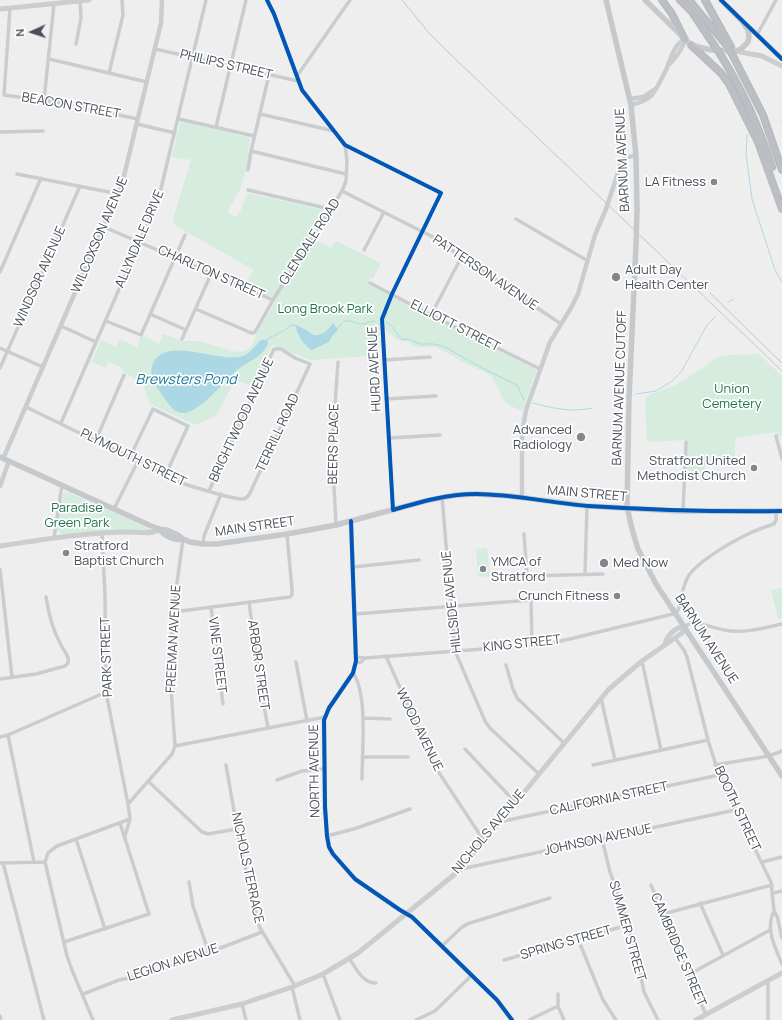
<!DOCTYPE html>
<html>
<head>
<meta charset="utf-8">
<style>
	body { margin:0 }
	#map { position:relative; width:782px; height:1020px; overflow:hidden; background:#efeeee; font-family:Manrope,sans-serif }
	canvas { display:block }
	.north { position:absolute; left:12px; top:12px; width:40px; height:40px; -webkit-text-stroke:3px #fff; paint-order:stroke; rotate:267deg; font-size:11px; font-weight:700; line-height:16px; text-align:center; color:#474f59 }
	.north::after { content:''; display:block; margin:auto; width:14px; height:18px; background:#474f59; clip-path:polygon(50% 0,100% 100%,50% 72%,0 100%) }
</style>
</head>
<body>
<div id="map">
<canvas width="782" height="1020"></canvas>
<div class="north">N</div>
</div>
<script>
const ctx = document.querySelector('canvas').getContext('2d');
ctx.lineJoin = 'round';
function fill(path, color) {
  ctx.fillStyle = color;
  ctx.fill(path, 'evenodd');
}
function strokePath(path, color, width, dash) {
  ctx.strokeStyle = color;
  ctx.lineWidth = width;
  ctx.lineCap = dash ? 'butt' : 'round';
  ctx.setLineDash(dash || []);
  ctx.stroke(path);
}
function drawText(font, color, halo, rows, align = 'center') {
  ctx.font = font + ' Manrope,sans-serif';
  ctx.lineWidth = 3.5;
  ctx.setLineDash([]);
  ctx.textBaseline = 'middle';
  ctx.strokeStyle = halo;
  ctx.fillStyle = color;
  for (const [text, x, y, turn = 0] of rows) {
    ctx.save();
    ctx.translate(x, y);
    ctx.rotate((+turn || 0) * Math.PI / 180);
    ctx.textAlign = isNaN(turn) ? turn : align;
    if (halo) ctx.strokeText(text, 0, 0);
    ctx.fillText(text, 0, 0);
    ctx.restore();
  }
}
fill(new Path2D(`
	M182,121L250,138L248,152L251,154L240,189L227,213L237,217L241,210L247,193L324,210L325,212L309,237L331,248L336,241L381,263L373,279L370,278L368,284L535,369L536,372L522,411L507,404L503,399L496,384L491,376L485,372L468,365L444,351L435,347H416L408,342L398,340L383,327L380,326L378,351L372,356L311,360L272,345L253,386L235,380L216,416L195,425L150,404L143,384L122,371L123,368L109,362L106,368L92,362L101,340L116,347L120,339L137,347L140,338L144,336L159,344L163,334L183,341H200L232,351L239,352L246,351L253,344L255,336L277,298L268,296L245,285L254,270L176,226L173,219L191,160L172,157L180,123Z
	M759,354L782,376V436L777,437L776,432L735,438V465H705L704,481H692V478L685,477L687,441L685,440L647,442L645,399L649,395L675,385L701,369L708,363L718,357L731,355Z
	M67,492L111,511L152,530H116L61,534L57,530L63,495L64,493Z
	M487,548L490,576L478,577L476,549Z
	M782,588V618L778,619L771,590Z`), '#d5ecde');
fill(new Path2D(`
	M333,323L338,330L332,336L329,342L312,350C305,347 295,332 296,325L308,331L313,335C322,336 328,331 333,323Z
	M261,340H266L268,342C265,356 247,362 237,370C226,380 198,414 183,413C175,413 169,405 165,399C160,392 155,385 152,378C151,373 151,367 153,363C167,335 220,364 243,356C251,353 255,345 261,340Z`), '#acd8e6');
strokePath(new Path2D(`
	M781,121L782,122
	M747,135L746,154L752,199L775,270L782,282
	M728,302L734,299
	M386,322C393,325 397,334 402,340L408,339L420,344H434L445,347L482,368L517,385L524,400
	M337,329C347,314 351,324 363,324C367,323 371,321 375,321
	M266,340C274,335 284,332 291,325L296,326
	M636,394L656,391L672,381L681,372L707,325L716,316
	M533,403C551,408 573,413 592,408`), '#acd8e6', 1);
const motorway = new Path2D(`
	M662,0L672,14L685,40
	M680,0L692,12L714,45
	M689,0L728,47
	M705,0L731,47
	M691,45L721,73L729,84L758,142L782,209
	M720,54C742,89 759,127 772,167
	M733,56L763,115L782,170`);
strokePath(motorway, '#b4b8bc', 8);
strokePath(new Path2D(`
	M267,0L274,14L302,90L345,145L347,161L346,181L342,191L431,236L561,324
	M10,8L4,95L56,102L138,119
	M757,35L776,0
	M76,44L81,18L80,1
	M155,49L298,81
	M49,59L147,82
	M109,73L123,15L122,0
	M297,76L350,0
	M44,100L54,4
	M260,114L334,131
	M179,119L254,136
	M137,124L175,133
	M216,127L246,0
	M0,132L43,131
	M345,145L441,193L392,294L382,319L393,510
	M251,151L346,174
	M248,170L251,151L269,75
	M17,174L119,194
	M248,190L330,209
	M516,219L588,261
	M104,227L273,300
	M364,250L384,212
	M0,272L41,178
	M370,283L431,315L540,369
	M196,309L249,332L252,333L255,332L273,300L342,191
	M150,314L186,330
	M431,315L462,256
	M106,321L141,335L185,235
	M61,326L96,342
	M182,339L211,274
	M0,348L43,367
	M384,360L430,357
	M0,368L80,186
	M386,399L436,396
	M26,407L187,485C199,488 233,500 243,499C247,499 248,496 250,493L310,364L295,358L281,349H274L209,491
	M61,423L159,197L206,0
	M776,436L782,459
	M389,438L440,435
	M96,440L124,375
	M130,457L153,409L188,426L166,474
	M442,497L455,651L485,721L490,728L539,774
	M114,509L138,461
	M683,511L686,442
	M336,525L332,448L338,362
	M102,532L105,595L106,692L128,804
	M524,534L527,576L603,574
	M54,538L62,485
	M203,544L204,536L221,494
	M353,567L419,560
	M0,569L12,677
	M585,573L587,506
	M249,602L260,684L268,728
	M211,607L223,704
	M173,612L290,597L292,595V589L287,534
	M355,614L531,600L532,645
	M685,626C695,620 713,628 724,630C743,634 763,628 782,624
	M675,638L684,650L687,657L708,740L719,775L771,882L774,911L777,916L782,938
	M386,656L434,765L484,841
	M356,657L365,658L549,644L673,614L676,613L678,610C682,599 682,587 688,577C695,563 733,541 748,534C756,530 765,527 774,524L776,520V511
	M642,661L661,750
	M296,662L307,721
	M356,663L361,662L365,658
	M506,665L513,689L517,698L564,743
	M353,673C368,693 362,753 362,779
	M0,679L36,674L65,666L68,663C70,656 63,650 60,643C52,628 49,614 46,597
	M601,698L615,760
	M363,718L390,719
	M8,735L34,862
	M0,737L8,735L106,692
	M175,746L325,717
	M465,749L515,802
	M362,757H408
	M226,765L240,845L259,926L295,986
	M593,765L708,740
	M715,765L769,756L782,751
	M277,780L302,771L325,769
	M149,782L202,832L208,834L237,829
	M499,822L719,775
	M125,836L130,819
	M327,836L357,828L410,809
	M76,839L105,929
	M602,839L610,872L621,902L628,925L640,972L644,992L658,1020
	M45,862L67,956L72,970L93,1020
	M762,862L782,857
	M0,863L45,862L48,853L57,846L130,819L128,804L172,754L175,746L170,675L173,612L183,539
	M3,863L44,1020
	M461,869L735,810
	M189,882L193,906L209,953
	M651,885L706,1015
	M773,893L782,891
	M700,903L723,955
	M774,911C765,929 775,947 782,964
	M663,914L772,885
	M578,939L603,1000L616,1020
	M64,942L149,914L120,823
	M442,946L461,928L467,924L550,898
	M349,958C356,968 362,983 376,983
	M504,960L628,925
	M323,974L340,1020
	M688,975L770,930
	M292,987L300,1020
	M83,994L119,980L147,974L192,959L262,932
	M558,994V1006L564,1020
	M242,1004L246,1020
	M0,1016L1,1020
	M416,1020L435,1011L472,975
	M529,1020L558,1006
	M768,1020V980`), '#cacdcf', 3.5);
strokePath(new Path2D(`
	M668,65C674,61 684,46 685,40
	M630,99L643,97L655,89
	M631,105C639,103 646,101 651,96C655,92 666,71 668,65C671,57 675,43 685,40
	M612,191L622,160L626,157L636,156
	M3,459L122,184L161,23L162,0
	M0,486L9,461
	M522,498V433L526,410L550,342L571,308L578,294L595,235L606,209
	M351,521L356,661L353,673L329,708L324,720L325,807L327,836L329,847L333,854L355,879L400,910L412,917L497,1000L512,1020`), '#cacdcf', 4.5);
strokePath(new Path2D(`
	M0,9L89,0
	M747,25L782,59
	M735,51L762,56L782,66
	M0,546C41,540 82,533 123,532C133,531 153,536 159,529
	M172,1020L242,1004L292,987L323,974L358,953L461,869L609,689L642,661L682,633L685,626C675,627 667,636 665,644
	M696,1020L782,973`), '#cbcdcf', 5);
strokePath(new Path2D(`
	M606,0L631,105L636,156L637,209
	M645,0L691,45L711,50L735,51L741,49L748,42L749,37L748,30L742,21L721,0
	M636,245L629,399L627,507L632,529L638,549L656,584L782,776
	M0,457L149,525L159,529L167,530L178,535L183,539L190,542L203,544H217L287,534L336,525L425,501L456,495L476,494L510,496L587,506L678,511H782
	M159,529C164,536 175,541 183,539`), '#c6c9cc', 5.5);
strokePath(motorway, '#bbbfc4', 6);
strokePath(new Path2D(`
	M402,0L429,33L449,53L782,371
	M710,293L782,363`), '#c4c6c8', 1);
const motorwayBridge = new Path2D(`
	M714,45L720,54
	M728,47L733,56`);
strokePath(motorwayBridge, '#b4b8bc', 8, []);
strokePath(new Path2D(`
	M606,209L612,191`), '#cacdcf', 4.5);
strokePath(new Path2D(`
	M636,245L637,209`), '#c6c9cc', 5.5);
strokePath(motorwayBridge, '#bbbfc4', 6);
strokePath(new Path2D(`
	M267,0L274,14L302,90L345,145L441,193L392,294L382,319L393,510C420,502 447,494 476,494C513,494 550,503 588,506C652,510 717,512 782,511
	M721,0L782,59
	M351,521L356,661L353,673L329,708L324,720L325,807L327,836L329,847L333,854L355,879L400,910L412,917L497,1000L512,1020`), '#0057b8', 4);
for (const [x, y, r, color] of [
	[714,182,4,"#82878d"],
	[616,277,5,"#82878d"],
	[581,437,5,"#82878d"],
	[754,468,4,"#82878d"],
	[66,553,4,"#82878d"],
	[604,563,5,"#82878d"],
	[483,569,4,"#82878d"],
	[617,596,4,"#82878d"]
]) {
  const dot = new Path2D();
  dot.arc(x, y, r, 0, 2 * Math.PI);
  ctx.fillStyle = color;
  ctx.fill(dot);
  strokePath(dot, '#fff', 1.5);
}
drawText('13px', '#474f59', '#fff', [
	["PHILIPS STREET",226,65,13],
	["BEACON STREET",71,106,10],
	["BARNUM AVENUE",623,160,-93],
	["WILCOXSON AVENUE",100,235,-67],
	["ALLYNDALE DRIVE",140,239,-67],
	["GLENDALE ROAD",310,242,-57],
	["CHARLTON STREET",211,273,24],
	["PATTERSON AVENUE",485,273,34],
	["WINDSOR AVENUE",40,277,-66],
	["ELLIOTT STREET",455,326,27],
	["HURD AVENUE",375,369,-93],
	["BARNUM AVENUE CUTOFF",620,388,-88],
	["BRIGHTWOOD AVENUE",242,420,-65],
	["TERRILL ROAD",278,433,-65],
	["BEERS PLACE",334,444,-89],
	["PLYMOUTH STREET",133,458,26],
	["MAIN STREET",587,494,5],
	["MAIN STREET",255,527,-8],
	["HILLSIDE AVENUE",452,602,-96],
	["FREEMAN AVENUE",174,639,-87],
	["BARNUM AVENUE",706,639,57],
	["KING STREET",522,644,-6],
	["VINE STREET",217,655,83],
	["PARK STREET",107,657,-92],
	["ARBOR STREET",258,665,82],
	["WOOD AVENUE",419,730,64],
	["NORTH AVENUE",315,771,-91],
	["CALIFORNIA STREET",609,799,-12],
	["BOOTH STREET",737,809,65],
	["NICHOLS AVENUE",489,832,-50],
	["JOHNSON AVENUE",598,840,-12],
	["NICHOLS TERRACE",247,868,78],
	["SUMMER STREET",627,931,74],
	["SPRING STREET",566,943,-16],
	["CAMBRIDGE STREET",678,950,67],
	["LEGION AVENUE",173,963,-18]
]);
drawText('13px', '#474f59', '#fff', [
	["LA Fitness",706,182],
	["Adult Day",625,270,"left"],
	["Health Center",625,285,"left"],
	["Advanced",572,430],
	["Radiology",572,445],
	["Stratford United",746,461],
	["Methodist Church",746,476],
	["Stratford",74,546,"left"],
	["Baptist Church",74,561,"left"],
	["YMCA of",491,562,"left"],
	["Stratford",491,577,"left"],
	["Med Now",613,563,"left"],
	["Crunch Fitness",609,596]
], 'right');
drawText('13px', '#1f734d', '#fff', [
	["Long Brook Park",325,309],
	["Union",732,389],
	["Cemetery",732,404],
	["Paradise",77,508],
	["Green Park",77,523]
]);
drawText('italic 14px', '#197999', '#fff', [
	["Brewsters Pond",186,380]
]);
</script>
</body>
</html>
